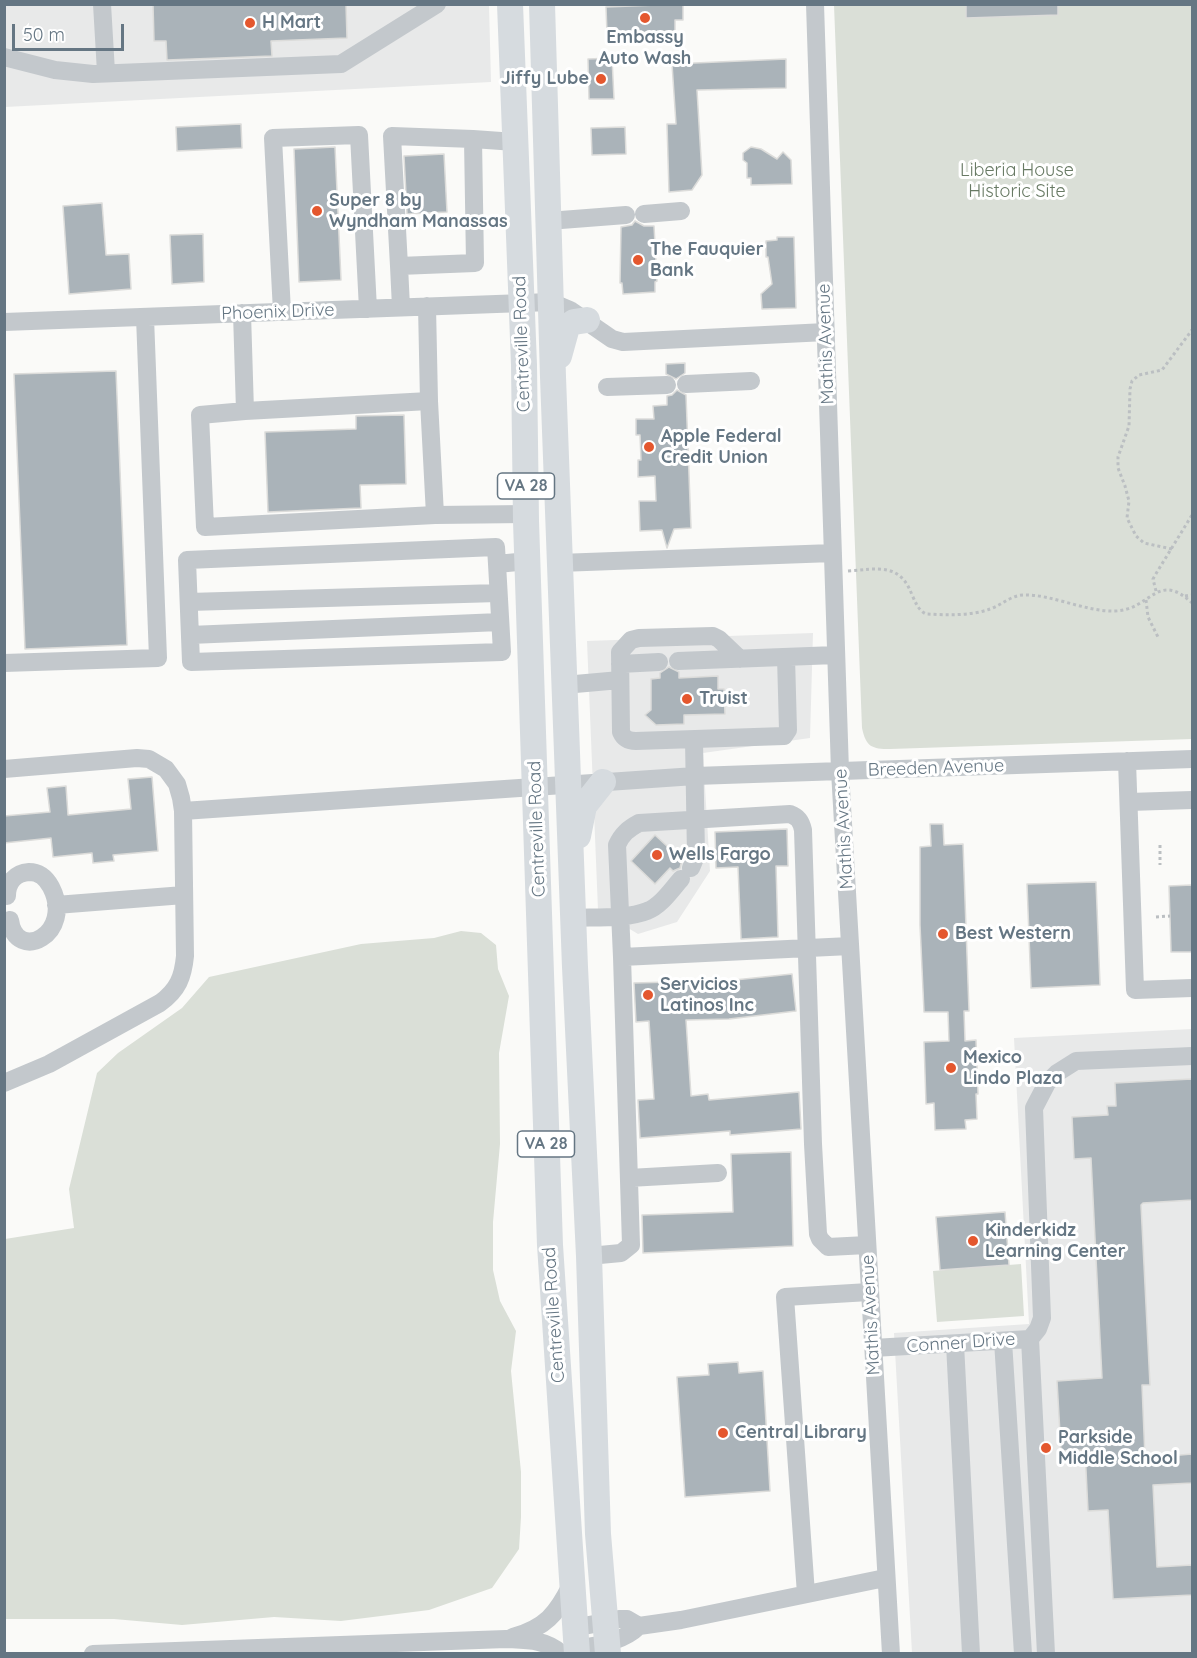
<!DOCTYPE html>
<html>
<head>
<meta charset="utf-8">
<style>
	body { margin:0 }
	#map { position:relative; width:1197px; height:1658px; overflow:hidden; background:#fafaf8; font-family:Quicksand,sans-serif }
	canvas { display:block }
	.frame { position:absolute; inset:0; border:6px solid #657683; pointer-events:none }
	.scale { position:absolute; left:12px; top:24px; width:112px; height:27px; box-sizing:border-box; border:3px solid #657683; border-top:0; padding-left:8px; font-size:18px; line-height:21px; white-space:nowrap; color:#657683; -webkit-text-stroke:4px #fff; paint-order:stroke }
</style>
</head>
<body>
<div id="map">
<canvas width="1197" height="1658"></canvas>
<div class="frame"></div>
<div class="scale">50 m</div>
</div>
<script>
const ctx = document.querySelector('canvas').getContext('2d');
ctx.lineJoin = 'round';
function fill(path, color) {
  ctx.fillStyle = color;
  ctx.fill(path, 'evenodd');
}
function strokePath(path, color, width, dash) {
  ctx.strokeStyle = color;
  ctx.lineWidth = width;
  ctx.lineCap = dash ? 'butt' : 'round';
  ctx.setLineDash(dash || []);
  ctx.stroke(path);
}
function drawText(font, color, halo, rows, align = 'center') {
  ctx.font = font + ' Quicksand,sans-serif';
  ctx.lineWidth = 6;
  ctx.setLineDash([]);
  ctx.textBaseline = 'middle';
  ctx.strokeStyle = halo;
  ctx.fillStyle = color;
  for (const [text, x, y, turn = 0] of rows) {
    ctx.save();
    ctx.translate(x, y);
    ctx.rotate((+turn || 0) * Math.PI / 180);
    ctx.textAlign = isNaN(turn) ? turn : align;
    if (halo) ctx.strokeText(text, 0, 0);
    ctx.fillText(text, 0, 0);
    ctx.restore();
  }
}
fill(new Path2D(`
	M5,5H489L491,82L5,107Z
	M813,633L810,738L703,753L710,871L677,922L638,934L598,910L587,641Z
	M1192,1029V1653H912L894,1333L1029,1324L1014,1038Z`), '#e8e9e9');
fill(new Path2D(`
	M834,5H1192V739L890,749C872,749 866,747 862,728Z
	M461,931L481,933L496,945L498,969L509,996L499,1053L500,1144L493,1222V1270L500,1301L516,1331L511,1371L521,1472V1517L519,1549L492,1588L429,1610L341,1621L274,1617L182,1625L114,1619H5V1239L74,1228L69,1189L97,1073L118,1053L182,1008L209,977L361,944L434,938Z
	M1021,1264L1024,1316L937,1322L933,1271Z`), '#dadfd7');
const building = new Path2D(`
	M153,4H346L347,38L271,41L272,56L167,60L166,41H154Z
	M683,4V20H675V31L607,34L606,7Z
	M966,4H1058V15L966,18Z
	M612,58L614,99H589L588,59Z
	M786,59V88L697,90L702,175L692,190L669,192L667,124H676L672,64Z
	M241,124L242,148L177,151L176,127Z
	M625,127L626,154L592,155L591,128Z
	M335,147L341,280L299,282L294,149Z
	M751,147L761,149L777,159L783,152L791,160L792,184L751,185V178H747V163L743,160V153Z
	M444,154L447,212L407,214L404,156Z
	M102,203L106,255L129,254L131,289L69,294L63,206Z
	M635,221L644,226H654L657,281L655,282V292L623,294L622,283H620L621,227L632,225Z
	M203,234L204,282L172,284L170,235Z
	M777,237H794L796,308L762,309L761,294L772,284L768,257H766V241L777,240Z
	M685,363V373L676,379L666,374V364Z
	M116,371L127,645L25,649L14,374Z
	M677,390L686,395L691,528L674,529L667,548L662,530L640,531L639,501H656L655,476L638,477V460H641L640,435H636V419H654L653,406L667,405V396L672,395Z
	M404,415L406,484L360,485L361,508L268,512L265,432L356,429V416Z
	M669,667L679,672V678L718,676V689H724L725,714L684,715V724L656,725L645,715L651,710V679L660,678V673Z
	M152,777L158,851L113,855L114,861L93,863L92,853L53,857L51,838L4,843V816L50,812L47,788L66,786L68,815L131,809L128,779Z
	M930,824H943L944,845L963,844L969,1011H964L965,1041L976,1040L978,1094H976L977,1119L965,1120L966,1129L935,1130L934,1103L926,1104L924,1042L949,1041L948,1012H924L920,925V847L931,846Z
	M787,829L788,866H776L778,937L741,939L738,867L716,868L715,832Z
	M655,835L682,860L680,868L673,871L670,868L655,884L631,861Z
	M1096,882L1100,985L1031,988L1027,884Z
	M1192,885V952H1171L1169,886Z
	M792,974L796,1011L729,1019L686,1020L691,1096L708,1094L709,1100L799,1092L801,1129L730,1135V1131L640,1138L638,1100L654,1099L649,1021L636,1022L634,983L706,981V983Z
	M1192,1079V1200L1143,1203L1141,1205L1150,1385H1142L1145,1458L1192,1454V1483L1153,1485L1157,1567L1192,1565V1595L1113,1599L1108,1510L1088,1511L1085,1450L1061,1451L1057,1381L1102,1378L1091,1158L1074,1159L1072,1117L1108,1115L1107,1106H1116L1115,1083Z
	M791,1152L793,1246L643,1253L642,1215L733,1212L731,1154Z
	M1005,1212L1009,1265L940,1270L936,1217Z
	M738,1362L739,1373L763,1371L770,1491L685,1497L677,1377L709,1375L708,1364Z`);
fill(building, '#aab3b9');
strokePath(building, '#dcdcda', 1.5);
strokePath(new Path2D(`
	M1172,549L1144,543L1136,536L1127,518L1129,501L1125,486L1118,468V457L1129,426L1130,389L1132,381L1139,375L1162,370L1192,330
	M848,571C877,569 900,562 912,595C916,603 918,610 926,614C946,615 971,616 990,609C1002,605 1011,595 1024,595C1051,594 1086,612 1115,611C1151,610 1157,570 1192,603
	M1156,591L1153,579L1157,572L1192,515
	M1185,596L1192,595
	M1146,600L1148,617L1158,637
	M1160,845V865
	M1156,917L1170,916`), '#bbbfc2', 3, [3, 3]);
strokePath(new Path2D(`
	M102,4L106,72
	M815,4L840,771L891,1654
	M4,57L55,70L93,74L341,64L437,4
	M644,214L681,211
	M548,221L626,215
	M399,266L392,136L473,139
	M427,306L429,401
	M401,307L399,266L475,263L473,139L515,142
	M282,312L273,138L359,135L368,309
	M242,313L245,411L429,401L435,515L526,514
	M4,322L551,302L570,310L612,339L623,342L826,332
	M686,384L751,381
	M607,387L667,385
	M245,411L200,415L205,527L435,515
	M559,563L833,553
	M497,564L502,652L191,662L187,560L496,547L497,564L528,561
	M189,602L498,593
	M190,635L500,622
	M740,659L719,639L713,636L639,638L631,640L620,652L621,732C624,739 628,741 636,741L784,736L788,730L786,657
	M678,661L836,655
	M4,663L158,658L145,317
	M620,664L659,662
	M564,685L620,680
	M1127,761L1135,990L1192,988
	M4,769L137,758L149,759L166,769L177,784L181,798L183,811L185,956C183,977 178,990 160,1003L49,1064L4,1083
	M1129,802L1192,800
	M183,811L695,776L1192,759
	M691,868L696,856L694,740
	M7,896C7,883 15,873 29,872C40,872 46,878 51,887C75,934 16,964 10,920
	M56,905L184,895
	M573,918C594,917 628,919 647,911C661,906 672,889 681,879
	M622,957L850,946
	M629,1178L718,1173
	M589,1256L621,1253L631,1245L622,957L617,845C622,834 628,829 639,823L790,814C798,817 801,821 803,830L813,1144L818,1234L820,1239L828,1247L867,1245
	M1030,1339L1046,1654
	M1003,1341L1023,1654
	M955,1344L971,1654
	M873,1348L1030,1339L1038,1329L1042,1318L1034,1108L1047,1083L1057,1073L1076,1061L1192,1056
	M806,1594L785,1297L869,1292
	M574,1628L619,1619H627L639,1626L681,1620L885,1578
	M513,1637C545,1628 557,1614 571,1585
	M576,1649C599,1645 623,1642 639,1626
	M93,1654L506,1639C527,1640 545,1639 562,1654`), '#c3c8cc', 18);
strokePath(new Path2D(`
	M510,4L524,365L526,521L550,1245L577,1654
	M542,4L553,377L575,967L589,1256L598,1534L608,1654
	M559,356L567,327L574,322L587,320
	M578,836L584,806L603,782`), '#d6dbdf', 26);
for (const [x, y, r, color] of [
	[645,18,6,"#e4572e"],
	[250,23,6,"#e4572e"],
	[601,79,6,"#e4572e"],
	[317,211,6,"#e4572e"],
	[638,260,6,"#e4572e"],
	[649,447,6,"#e4572e"],
	[687,699,6,"#e4572e"],
	[657,855,6,"#e4572e"],
	[943,934,6,"#e4572e"],
	[648,995,6,"#e4572e"],
	[951,1068,6,"#e4572e"],
	[973,1241,6,"#e4572e"],
	[723,1433,6,"#e4572e"],
	[1046,1448,6,"#e4572e"]
]) {
  const dot = new Path2D();
  dot.arc(x, y, r, 0, 2 * Math.PI);
  ctx.fillStyle = color;
  ctx.fill(dot);
  strokePath(dot, '#fff', 2);
}
for (const [x, y, w] of [
	[526,486,57],
	[546,1144,57]
]) {
  const box = new Path2D();
  box.roundRect(x - w / 2, y - 13, w, 26, 4.5);
  ctx.fillStyle = '#fff';
  ctx.fill(box);
  strokePath(box, '#657683', 1.5);
}
drawText('bold 16px', '#657683', null, [
	["VA 28",526,486],
	["VA 28",546,1144]
]);
drawText('bold 18px', '#657683', '#fff', [
	["H Mart",262,23],
	["Embassy",645,38,"center"],
	["Auto Wash",645,59,"center"],
	["Jiffy Lube",589,79,"right"],
	["Super 8 by",329,201],
	["Wyndham Manassas",329,222],
	["The Fauquier",650,250],
	["Bank",650,271],
	["Apple Federal",661,437],
	["Credit Union",661,458],
	["Truist",699,699],
	["Wells Fargo",669,855],
	["Best Western",955,934],
	["Servicios",660,985],
	["Latinos Inc",660,1006],
	["Mexico",963,1058],
	["Lindo Plaza",963,1079],
	["Kinderkidz",985,1231],
	["Learning Center",985,1252],
	["Central Library",735,1433],
	["Parkside",1058,1438],
	["Middle School",1058,1459]
], 'left');
drawText('18px', '#687a64', '#fff', [
	["Liberia House",1017,171],
	["Historic Site",1017,192]
]);
drawText('18px', '#657683', '#fff', [
	["Phoenix Drive",278,312,-2],
	["Centreville Road",522,344,-92],
	["Mathis Avenue",826,344,-92],
	["Breeden Avenue",936,768,-2],
	["Centreville Road",537,829,-92],
	["Mathis Avenue",844,829,-93],
	["Centreville Road",554,1315,-94],
	["Mathis Avenue",871,1315,-93],
	["Conner Drive",961,1343,-4]
]);
</script>
</body>
</html>
